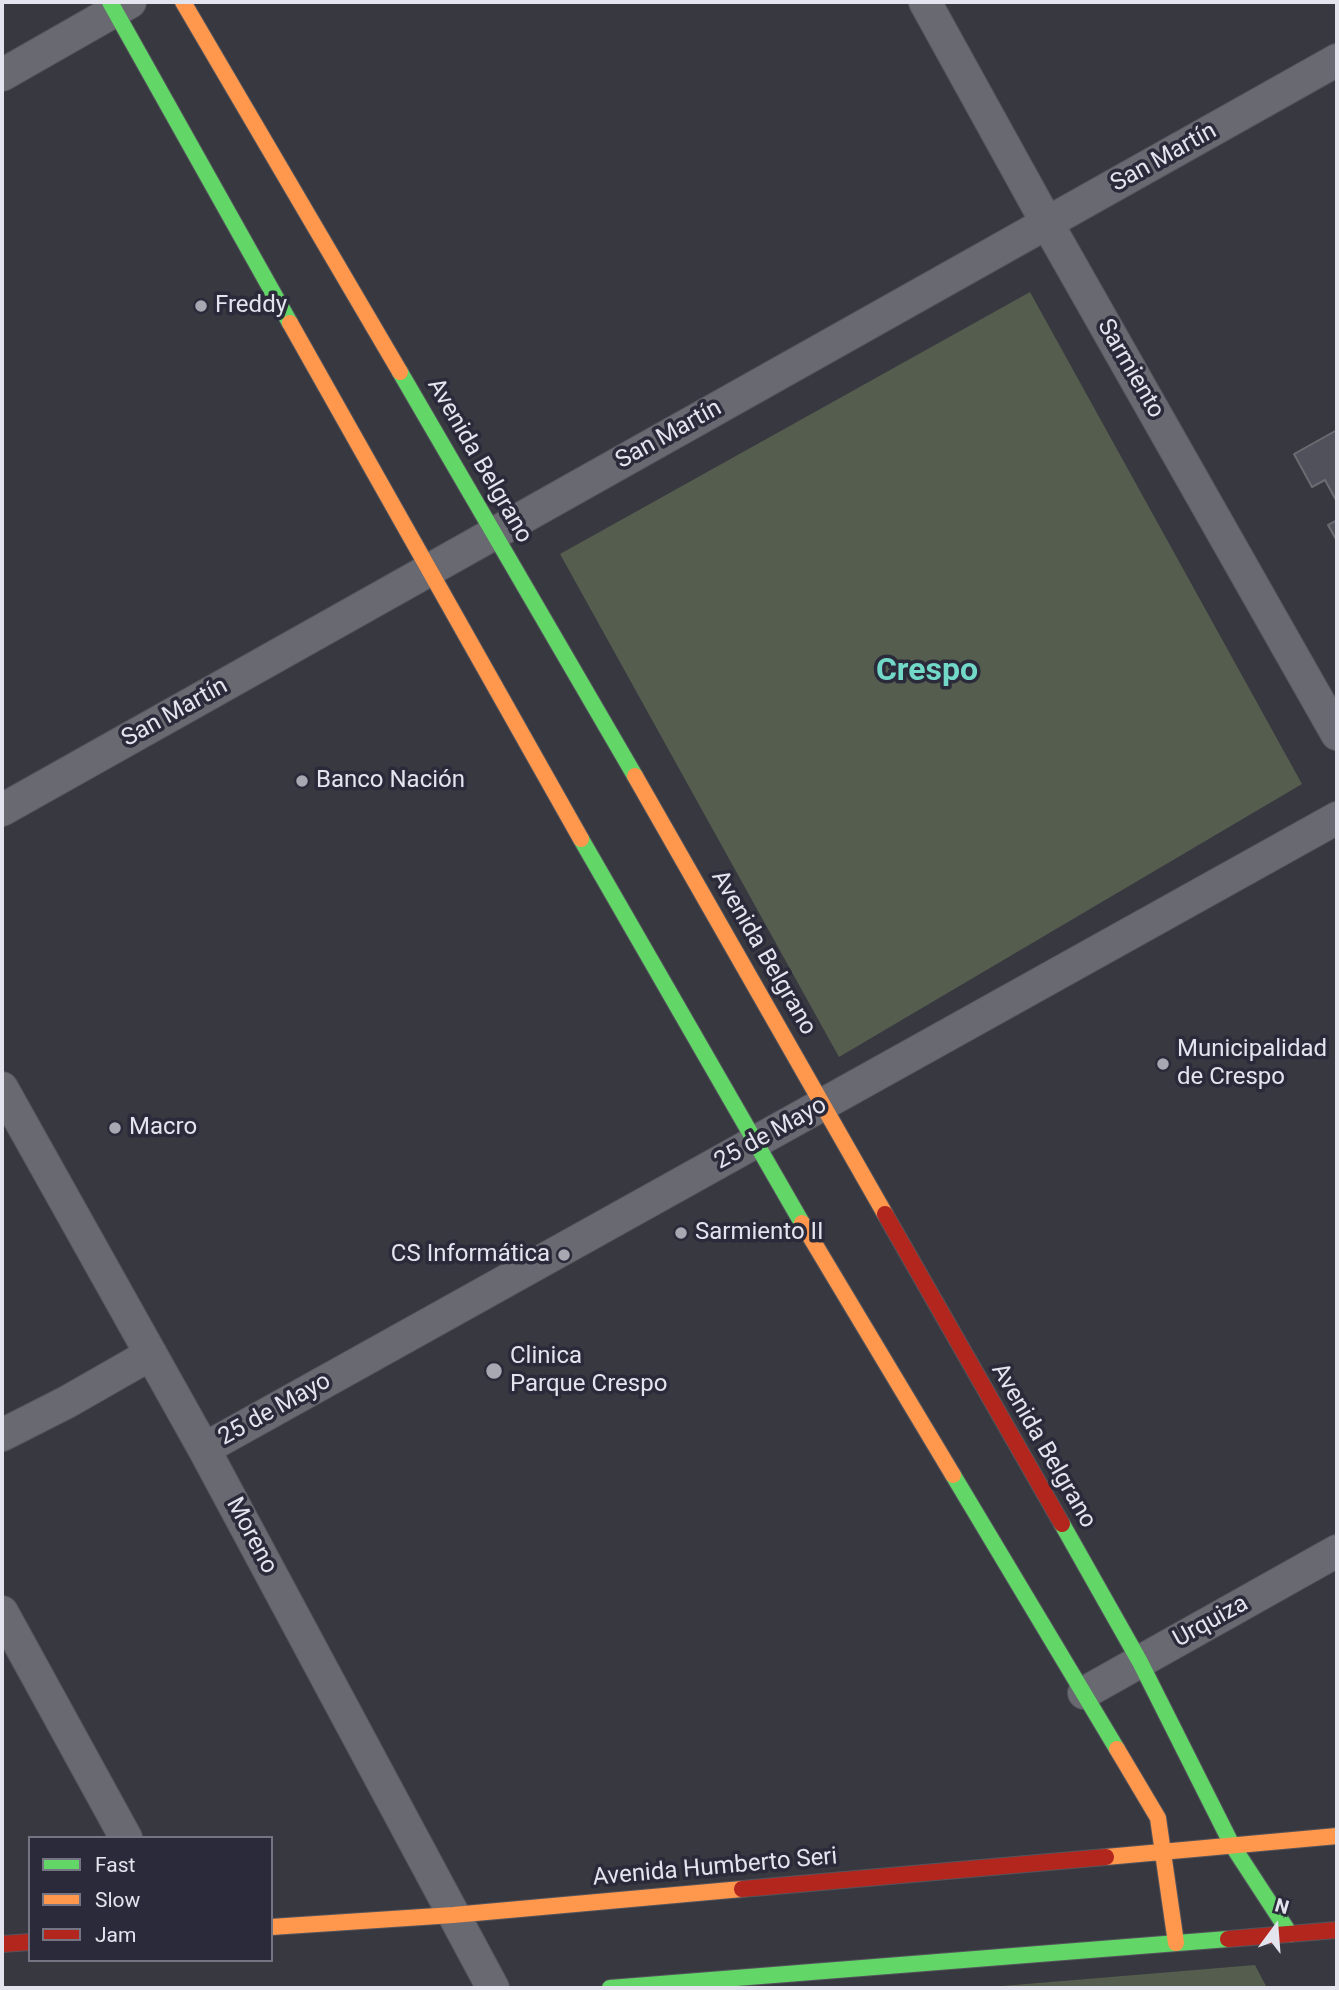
<!DOCTYPE html>
<html>
<head>
<meta charset="utf-8">
<style>
	body { margin:0 }
	#map { position:relative; width:1339px; height:1990px; overflow:hidden; background:#383841; font-family:Roboto,sans-serif }
	canvas { display:block }
	.frame { position:absolute; inset:0; border:4px solid #e4e4ef; pointer-events:none }
	.legend { position:absolute; left:28px; top:1836px; width:245px; height:126px; box-sizing:border-box; background:#2a2a3a; border:2px solid #747482; margin:0; padding:9px 12px; list-style:none; font-size:21px; color:#e4e4ef }
	.legend li { display:flex; align-items:center; gap:14px; height:35px }
	.legend b { width:35px; border:2px solid #747482 }
	.north { position:absolute; left:1241px; top:1892px; width:70px; height:70px; -webkit-text-stroke:5px #2a2a3a; paint-order:stroke; rotate:16deg; font-size:19px; font-weight:700; line-height:28px; text-align:center; color:#e4e4ef }
	.north::after { content:''; display:block; margin:auto; width:24px; height:32px; background:#e4e4ef; clip-path:polygon(50% 0,100% 100%,50% 72%,0 100%) }
</style>
</head>
<body>
<div id="map">
<canvas width="1339" height="1990"></canvas>
<div class="frame"></div>
<ul class="legend">
<li><b style="height:9px;background:#63d668"></b>Fast</li>
<li><b style="height:9px;background:#ff974d"></b>Slow</li>
<li><b style="height:9px;background:#b3261e"></b>Jam</li>
</ul>
<div class="north">N</div>
</div>
<script>
const ctx = document.querySelector('canvas').getContext('2d');
ctx.lineJoin = 'round';
function fill(path, color) {
  ctx.fillStyle = color;
  ctx.fill(path, 'evenodd');
}
function strokePath(path, color, width, dash) {
  ctx.strokeStyle = color;
  ctx.lineWidth = width;
  ctx.lineCap = dash ? 'butt' : 'round';
  ctx.setLineDash(dash || []);
  ctx.stroke(path);
}
function drawText(font, color, halo, rows, align = 'center') {
  ctx.font = font + ' Roboto,sans-serif';
  ctx.lineWidth = 7;
  ctx.setLineDash([]);
  ctx.textBaseline = 'middle';
  ctx.strokeStyle = halo;
  ctx.fillStyle = color;
  for (const [text, x, y, turn = 0] of rows) {
    ctx.save();
    ctx.translate(x, y);
    ctx.rotate((+turn || 0) * Math.PI / 180);
    ctx.textAlign = isNaN(turn) ? turn : align;
    if (halo) ctx.strokeText(text, 0, 0);
    ctx.fillText(text, 0, 0);
    ctx.restore();
  }
}
fill(new Path2D(`
	M1030,292L1302,784L839,1057L560,554Z
	M1255,1965L1267,1988H978Z`), '#555d4e');
const building = new Path2D(`
	M1337,430V502L1325,480L1312,487L1294,454Z
	M1337,520V541L1328,525Z`);
fill(building, '#51515b');
strokePath(building, '#6b6b72', 2);
const street = new Path2D(`
	M925,2L1047,223L1337,734
	M2,75L130,2
	M2,810L1337,60
	M2,1088L204,1449L493,1988
	M2,1435L67,1402L151,1354
	M204,1449L1337,818
	M2,1612L126,1838
	M1084,1693L1337,1551`);
const fast = new Path2D(`
	M110,2L290,323
	M400,372L635,776
	M581,839L802,1223
	M953,1475L1117,1749
	M1062,1524L1140,1662L1232,1845L1290,1934
	M610,1988L1228,1939`);
const slow = new Path2D(`
	M183,2L400,372
	M290,323L581,839
	M635,776L885,1214
	M802,1223L953,1475
	M1117,1749L1158,1818L1176,1943
	M1106,1857L1337,1836
	M271,1927L453,1915L742,1889`);
const jam = new Path2D(`
	M885,1214L1062,1524
	M742,1889L1106,1857
	M1228,1939L1337,1930
	M2,1944L30,1942`);
strokePath(street, '#54545c', 34);
strokePath(fast, '#54545c', 18);
strokePath(slow, '#54545c', 18);
strokePath(jam, '#54545c', 18);
strokePath(street, '#696971', 32);
strokePath(fast, '#63d668', 16);
strokePath(slow, '#ff974d', 16);
strokePath(jam, '#b3261e', 16);
for (const [x, y, r, color] of [
	[201,306,7,"#a8a8b2"],
	[302,781,7,"#a8a8b2"],
	[1163,1064,7,"#a8a8b2"],
	[115,1128,7,"#a8a8b2"],
	[681,1233,7,"#a8a8b2"],
	[564,1255,7,"#a8a8b2"],
	[494,1371,9,"#a8a8b2"]
]) {
  const dot = new Path2D();
  dot.arc(x, y, r, 0, 2 * Math.PI);
  ctx.fillStyle = color;
  ctx.fill(dot);
  strokePath(dot, '#2a2a3a', 2.5);
}
drawText('24px', '#e4e4ef', '#2a2a3a', [
	["San Martín",1164,158,-29],
	["Sarmiento",1130,369,60],
	["San Martín",669,435,-29],
	["Avenida Belgrano",479,461,60],
	["San Martín",175,713,-29],
	["Avenida Belgrano",763,953,60],
	["25 de Mayo",771,1134,-29],
	["25 de Mayo",275,1410,-29],
	["Avenida Belgrano",1043,1446,60],
	["Moreno",251,1536,62],
	["Urquiza",1211,1622,-29],
	["Avenida Humberto Seri",715,1868,-5]
]);
drawText('24px', '#e4e4ef', '#2a2a3a', [
	["Freddy",215,306],
	["Banco Nación",316,781],
	["Municipalidad",1177,1050],
	["de Crespo",1177,1078],
	["Macro",129,1128],
	["Sarmiento II",695,1233],
	["CS Informática",550,1255,"right"],
	["Clinica",510,1357],
	["Parque Crespo",510,1385]
], 'left');
drawText('bold 32px', '#72d9c9', '#2a2a3a', [
	["Crespo",927,672]
]);
</script>
</body>
</html>
